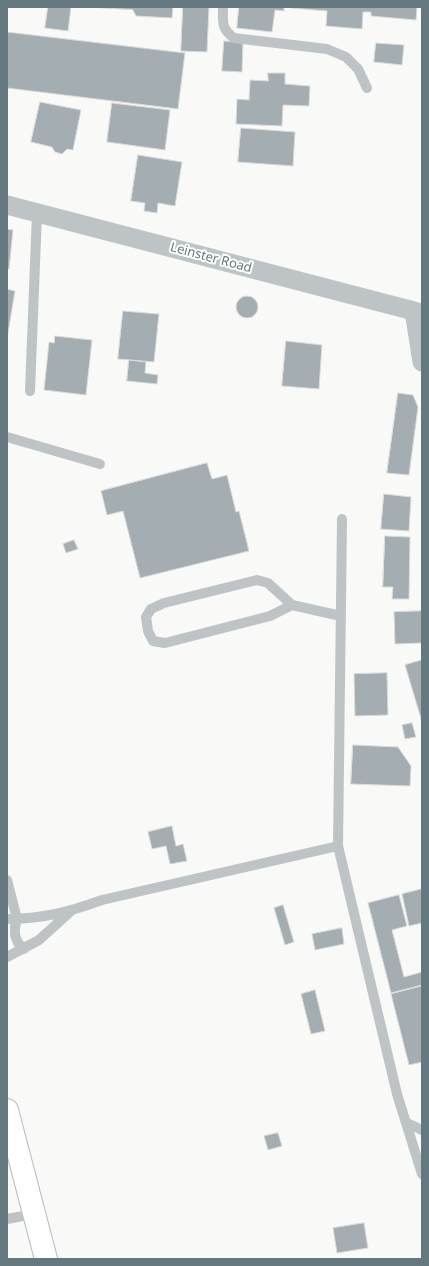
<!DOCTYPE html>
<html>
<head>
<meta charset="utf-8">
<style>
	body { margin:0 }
	#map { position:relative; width:429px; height:1266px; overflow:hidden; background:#f9f9f7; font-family:"Noto Sans",sans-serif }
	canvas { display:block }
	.frame { position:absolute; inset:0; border:8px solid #66787f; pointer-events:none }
</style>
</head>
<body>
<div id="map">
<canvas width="429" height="1266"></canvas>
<div class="frame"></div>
</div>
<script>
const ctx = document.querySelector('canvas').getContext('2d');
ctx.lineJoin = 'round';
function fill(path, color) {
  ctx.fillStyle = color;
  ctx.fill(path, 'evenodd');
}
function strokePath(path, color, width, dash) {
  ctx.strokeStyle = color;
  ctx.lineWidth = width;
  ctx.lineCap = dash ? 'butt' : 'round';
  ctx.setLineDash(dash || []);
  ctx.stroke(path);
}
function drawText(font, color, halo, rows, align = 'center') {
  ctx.font = font + ' "Noto Sans",sans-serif';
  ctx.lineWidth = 4;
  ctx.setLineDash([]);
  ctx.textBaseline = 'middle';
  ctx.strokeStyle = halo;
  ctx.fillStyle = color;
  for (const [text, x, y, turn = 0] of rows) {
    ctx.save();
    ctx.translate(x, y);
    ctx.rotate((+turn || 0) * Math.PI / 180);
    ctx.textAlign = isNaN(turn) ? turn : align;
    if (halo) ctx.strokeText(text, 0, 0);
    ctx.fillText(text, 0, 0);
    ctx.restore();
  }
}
const building = new Path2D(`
	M48,7H71L68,31L45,28Z
	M88,7H173L172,18L136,16L133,10Z
	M183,7H209L207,52L181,51Z
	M239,7H284V11L275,10L272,32L237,28Z
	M292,7H417L416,20L371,16V12H363L362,29L326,26L327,11L291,8Z
	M7,32L185,53L178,109L7,88Z
	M224,41L243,42L242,72L222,71Z
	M376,43L404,45L402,65L374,62Z
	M268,73H285V84L310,86L309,106L283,105L282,126L236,124L237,99L249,100L250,80L268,81Z
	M40,102L81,110L73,150L67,149L62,154L55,152L52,147L31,142Z
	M112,103L170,110L165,150L107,142Z
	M241,128L295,132L293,166L238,162Z
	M138,155L182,162L175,206L158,203L157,213L144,211L145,203L131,201Z
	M7,229L13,230L9,269H7Z
	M7,289L15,291L7,339Z
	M236 307a11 11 0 1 1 22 0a11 11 0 1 1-22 0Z
	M123,311L159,314L154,362L118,359Z
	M55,336L92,340L86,395L44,390L49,342L54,343Z
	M286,341L322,345L319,389L282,386Z
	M129,360L146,362L145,373L158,375L157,384L127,381Z
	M398,393L413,395L418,407L409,475L387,473Z
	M207,463L212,479L227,475L236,512L239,511L249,551L140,578L123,511L107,515L101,491Z
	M384,494L411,497L409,531L381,529Z
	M385,536L410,537L409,599H392L393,587H383Z
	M74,540L78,549L66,553L63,544Z
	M422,611V643L395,644L394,612Z
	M422,660V722L405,665Z
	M387,673L388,715L355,716L354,674Z
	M412,723L416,737L405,739L402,725Z
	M353,745L398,747L411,766L410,786L351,784Z
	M172,826L176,846L183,844L187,861L170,864L166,846L152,849L148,832Z
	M422,889V923L409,926L402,894Z
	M399,895L407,926L392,930L404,977L422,972V985L391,993L368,903Z
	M283,905L294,942L285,945L274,908Z
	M342,928L344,944L315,950L312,934Z
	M422,986V1062L409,1065L391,994Z
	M315,990L325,1031L311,1034L301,994Z
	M278,1133L282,1146L268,1150L264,1136Z
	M364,1223L368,1248L337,1253L333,1228Z`);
fill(building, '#a4aeb2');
strokePath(building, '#dbdbd9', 1);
const secondary = new Path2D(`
	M7,1110L46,1259`);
strokePath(secondary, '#b3babd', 24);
strokePath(new Path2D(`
	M223,7C223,23 221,28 234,38L327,49L346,57L358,69L367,88
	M30,391L37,213
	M7,437L100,464
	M342,519L338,846L397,1094L422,1174
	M292,605L270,616L165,643L153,641L148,631L146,617L151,609L164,603L257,580L268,583L292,605L341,616
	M7,880L17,919L15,927V935L18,943L24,949
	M7,919C42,919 69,912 102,900L338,846
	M7,957L39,940L71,911
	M407,1123L422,1130
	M7,1219L34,1214`), '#bec4c6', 10);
strokePath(new Path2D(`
	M7,205L414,311L422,314
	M414,311L422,362`), '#bec4c6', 19);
strokePath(secondary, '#fff', 22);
drawText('13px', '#66787f', '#fff', [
	["Leinster Road",211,258,15]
]);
</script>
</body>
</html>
